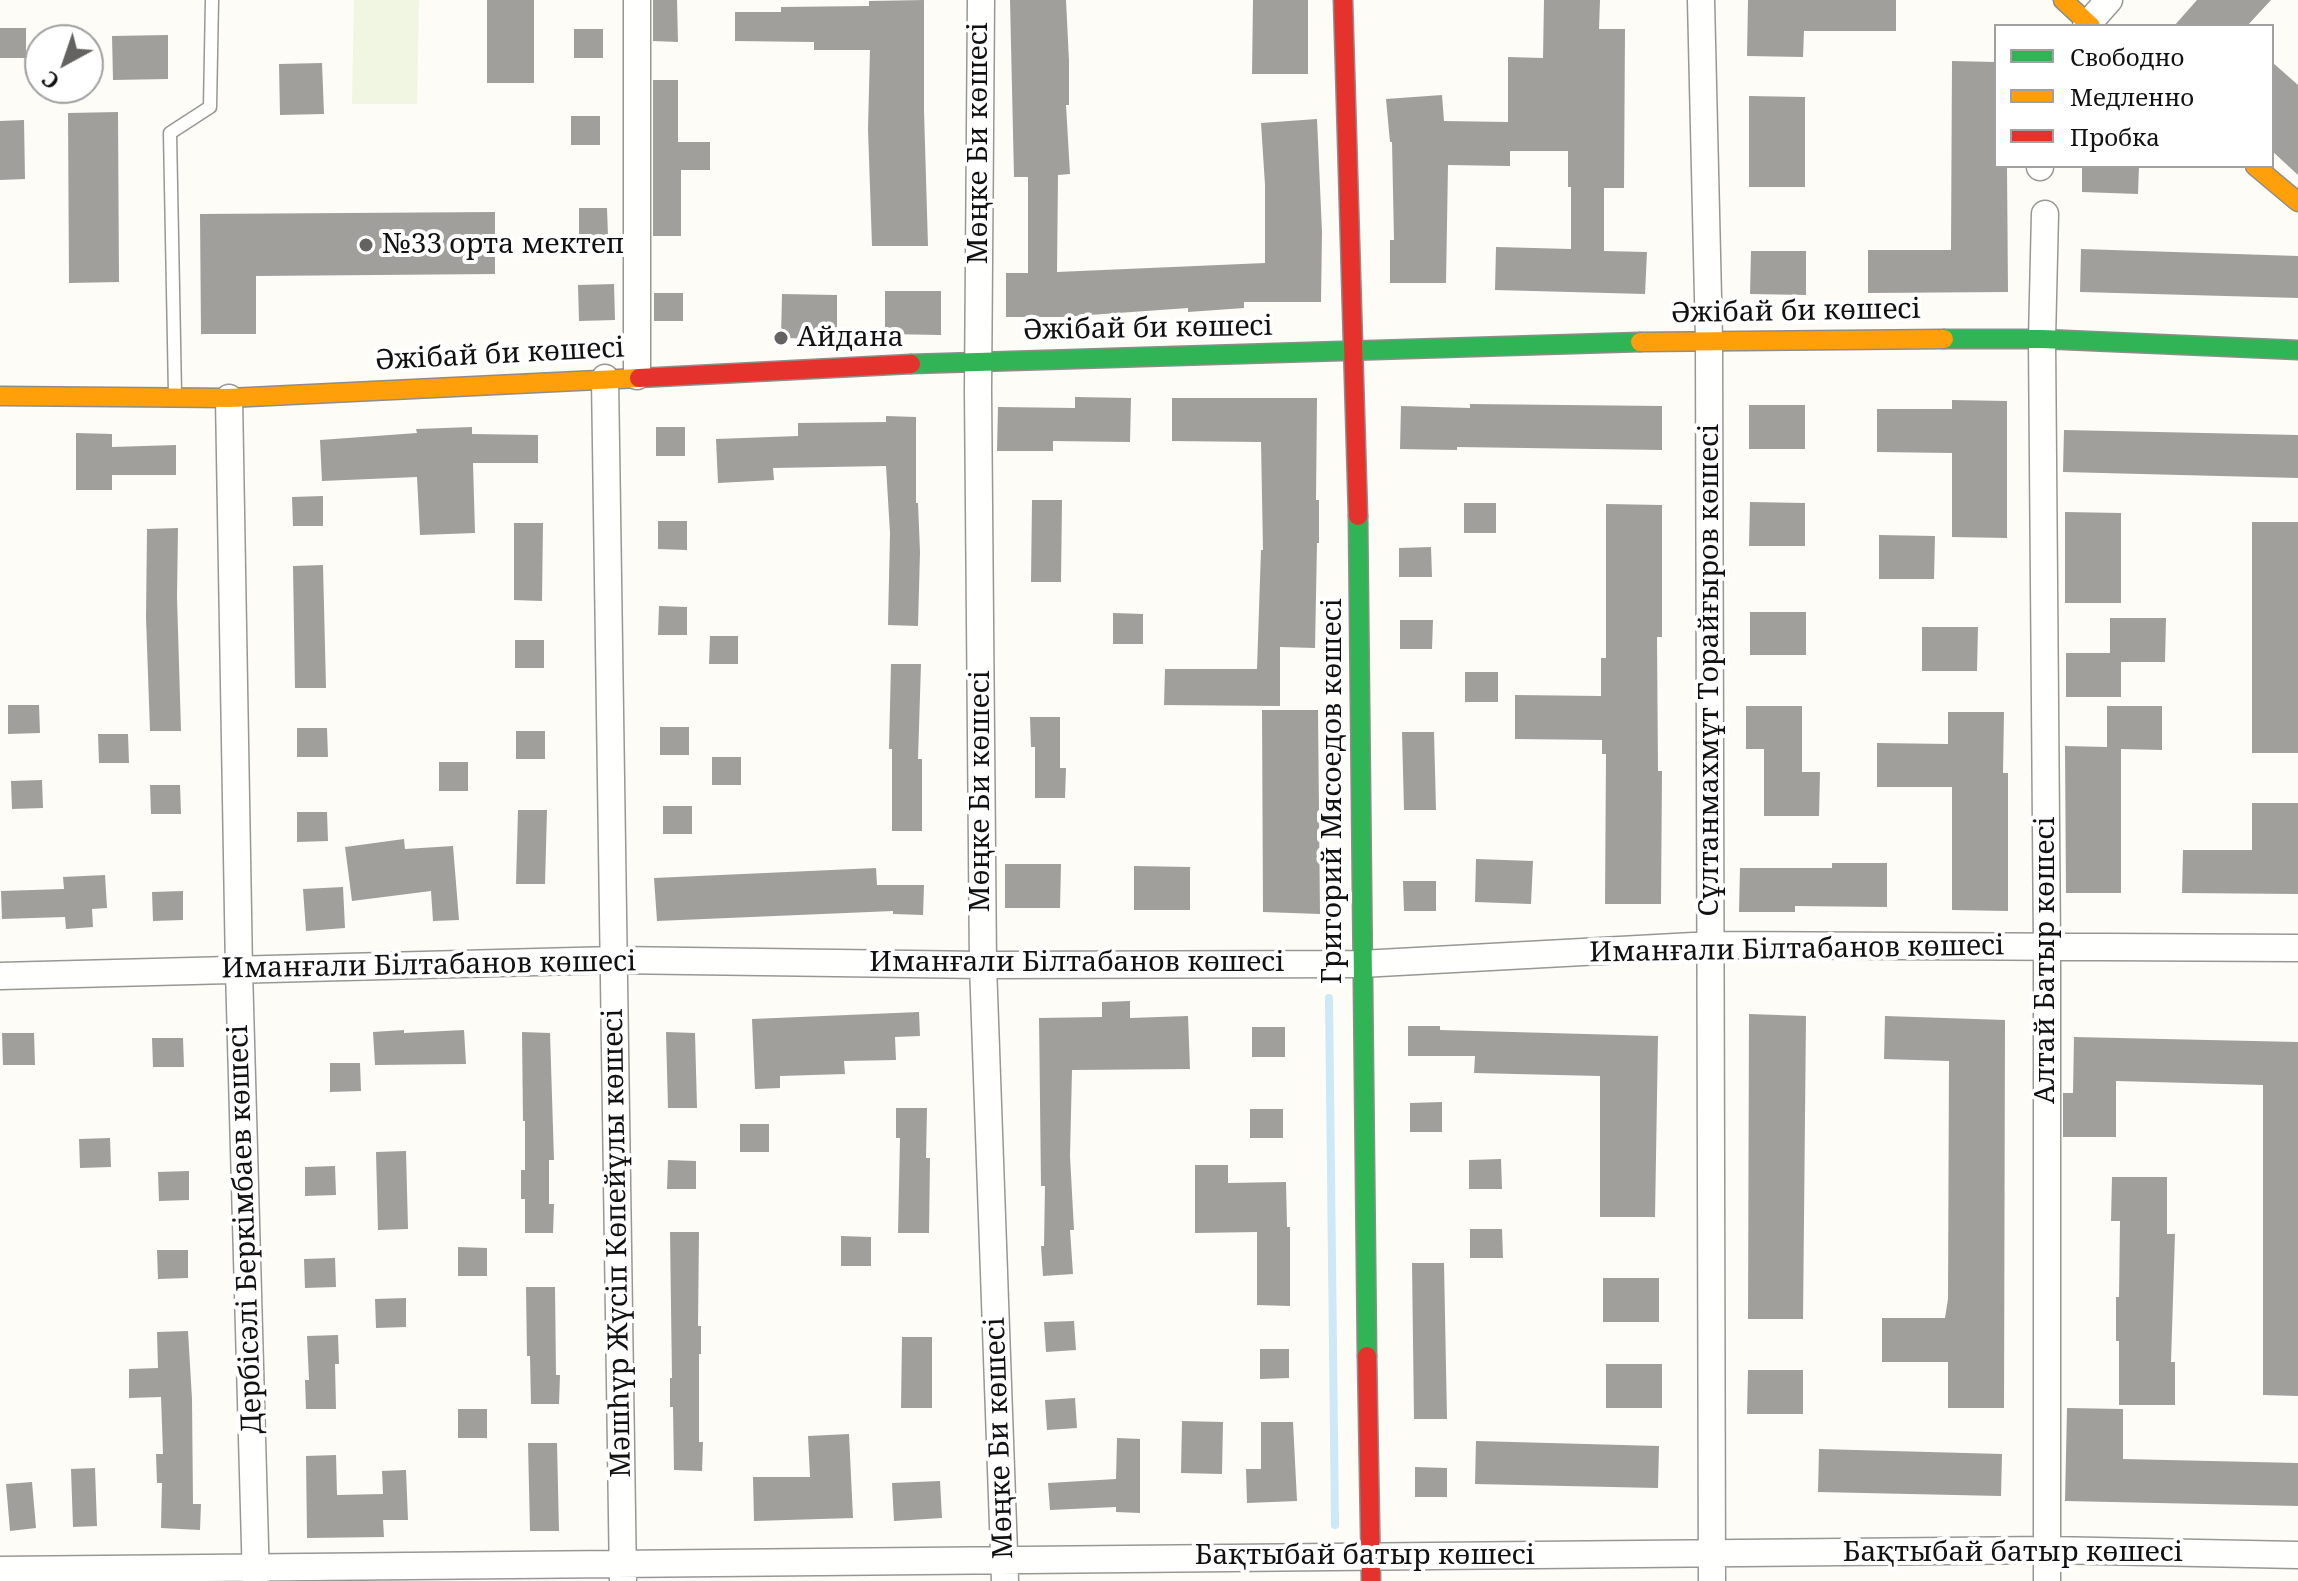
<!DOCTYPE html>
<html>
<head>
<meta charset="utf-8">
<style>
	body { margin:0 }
	#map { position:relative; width:2298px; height:1581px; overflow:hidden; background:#fdfcf7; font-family:"Noto Serif",serif }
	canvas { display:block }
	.legend { position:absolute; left:1994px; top:24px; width:280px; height:144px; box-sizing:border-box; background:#fff; border:2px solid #a0a0a0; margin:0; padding:10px 14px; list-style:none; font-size:24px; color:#111 }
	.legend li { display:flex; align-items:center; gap:16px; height:40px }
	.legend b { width:40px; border:2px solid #a0a0a0 }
	.north { position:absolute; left:24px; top:24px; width:80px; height:80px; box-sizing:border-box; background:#fff; border:2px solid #a0a0a0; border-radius:50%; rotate:220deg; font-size:22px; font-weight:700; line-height:32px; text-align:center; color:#111 }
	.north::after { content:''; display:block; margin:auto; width:28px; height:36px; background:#646362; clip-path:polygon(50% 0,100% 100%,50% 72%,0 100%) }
</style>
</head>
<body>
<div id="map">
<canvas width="2298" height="1581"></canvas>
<ul class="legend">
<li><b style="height:10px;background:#30b455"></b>Свободно</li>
<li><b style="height:10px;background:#ff9f0a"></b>Медленно</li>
<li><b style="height:10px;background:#e5322d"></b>Пробка</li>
</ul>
<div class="north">С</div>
</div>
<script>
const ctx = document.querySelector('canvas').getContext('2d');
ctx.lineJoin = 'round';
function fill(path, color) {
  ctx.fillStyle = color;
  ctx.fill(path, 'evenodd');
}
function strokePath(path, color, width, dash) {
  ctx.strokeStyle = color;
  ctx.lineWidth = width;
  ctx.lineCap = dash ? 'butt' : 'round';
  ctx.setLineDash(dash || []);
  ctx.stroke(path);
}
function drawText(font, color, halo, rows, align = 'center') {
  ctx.font = font + ' "Noto Serif",serif';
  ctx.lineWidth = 8;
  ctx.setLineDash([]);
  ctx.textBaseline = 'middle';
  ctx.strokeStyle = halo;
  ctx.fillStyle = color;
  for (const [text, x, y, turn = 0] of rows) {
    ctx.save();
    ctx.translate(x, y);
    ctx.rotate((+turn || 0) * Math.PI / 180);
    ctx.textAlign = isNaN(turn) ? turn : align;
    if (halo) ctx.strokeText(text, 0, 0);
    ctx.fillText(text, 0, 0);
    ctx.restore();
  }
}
fill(new Path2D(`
	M354,0H419L417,104H352Z`), '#f0f6e1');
strokePath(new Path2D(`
	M1329,998L1335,1525`), '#cde8f7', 8);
fill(new Path2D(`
	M487,0H534V83H487Z
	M653,0H677L678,42L653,41Z
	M924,0V111L928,246H872L868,129L870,50H814V42L735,41V12H781V7L869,6V1Z
	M1010,0H1066L1069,61V105H1066L1070,174L1058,175L1057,272L1265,263V185L1261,123L1317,119L1322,232L1321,302H1244V308L1188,312V308L1062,317H1006V273H1028V177H1014Z
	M1253,0H1308V74H1252Z
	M1544,0H1600L1599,29H1625L1624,188H1604V251L1647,252L1645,294L1495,290L1496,247L1571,249V187H1568V151H1510V166L1448,165L1446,283H1390V240H1394L1392,142H1390L1386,99L1442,95L1444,121L1508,122V57L1543,58Z
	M1748,0H1896V31H1804L1803,57L1747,56Z
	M2197,0H2271L2247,26H2174Z
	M0,28H26V58H0Z
	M574,29H603V58H574Z
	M168,35V79L113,80L112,36Z
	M1952,61L1996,62V166H2007L2008,292L1868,293V250H1951Z
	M2272,62L2298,85V175L2272,151Z
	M322,63L324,114L280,115L279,64Z
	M653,80H678V142H710V170H681V236H653Z
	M1749,96L1805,97V187H1749Z
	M118,112L119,282L69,283L68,113Z
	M571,116H600V145H571Z
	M24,120L25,179L0,180V121Z
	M2082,166H2139L2138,194L2082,192Z
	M579,208H607L608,236H579Z
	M495,212V274L256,276V334H201L200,214Z
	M2081,249L2298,256V298L2080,292Z
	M1751,251H1806V295L1750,294Z
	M614,284L615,320L579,321L578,285Z
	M885,291H941V335L885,334Z
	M654,293H683V321H654Z
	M782,294L837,295V339L781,338Z
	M1075,397L1131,398L1130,442L1053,441V451H997L998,407L1075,408Z
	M1172,398H1317L1316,500H1319V543H1317L1315,648L1280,647V706L1164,705L1165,669H1257L1261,550H1263L1261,442L1172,441Z
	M1952,400L2007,401V538L1952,537V453L1877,452V409H1952Z
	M1470,404L1662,406V450L1457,447V450L1400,449L1401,406L1470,408Z
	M1749,405H1805V449H1749Z
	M886,416L916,417V503H918L920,552L918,626L888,625L890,533L886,466L773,468L774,480L718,483L716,439L798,436V423L886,422Z
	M472,427V434L538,435V463H473L475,533L420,535L417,477L322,481L320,440L417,433L416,429Z
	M656,427H685V456H656Z
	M2064,430L2298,435V478L2063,472Z
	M76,433L112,434V447L176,445V475H112V490H76Z
	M323,496V526H293L292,497Z
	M1032,500H1062L1061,582H1031Z
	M1750,502L1805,503V546H1749Z
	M1464,503H1496V533H1464Z
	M1606,504L1662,505V637H1657L1658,771H1662L1661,904H1605L1606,754H1602V740L1515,739V695L1601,696V658H1606Z
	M2065,512L2121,513V603H2065Z
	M658,521H687V550L658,549Z
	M2252,522H2298V753H2252Z
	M514,523H543L542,601L514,600Z
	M178,528L177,597L181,731H150L146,618L147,529Z
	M1879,535L1935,536L1934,579H1879Z
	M1431,547L1432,577H1399V548Z
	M323,565L326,688H295L293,566Z
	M659,606L687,607V635H658Z
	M1750,612H1806V655H1750Z
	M1113,613L1143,614V644H1113Z
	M2110,618H2166L2165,662H2121V697H2066V653H2110Z
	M1400,620H1433L1432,649H1400Z
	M1922,627H1978L1977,671H1922Z
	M710,636H738V664H709Z
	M515,640H544V668H515Z
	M891,664H921L918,759H922V831H892V749H889Z
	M1465,672H1498V702H1465Z
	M8,705H39L40,733L8,734Z
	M1746,706H1802V772H1820L1819,816H1764V749H1746Z
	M2107,706H2162V750L2121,749V893H2066L2065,746L2107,747Z
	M1262,710H1318L1320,914L1263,912Z
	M1948,712H2004L2003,773H2008V911L1952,910V787H1877V743L1948,744Z
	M1030,717H1060V768H1066L1065,798H1035V747H1031Z
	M660,727H689V755H660Z
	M297,728H327L328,757H297Z
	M516,731H545V759H516Z
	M1402,732H1434L1436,810H1404Z
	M98,734H128L129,763H99Z
	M712,757H741V785H712Z
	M439,762H468V791H439Z
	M42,780L43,808L12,809L11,781Z
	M150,785H180L181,814H151Z
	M2252,803H2298V894L2182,893L2183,850H2252Z
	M663,806H692V834H663Z
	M518,810H547L545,884H516Z
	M297,812H327L328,841L297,842Z
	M404,839L405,849L453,846L459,920L433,921L431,891L352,901L345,847Z
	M1476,859L1533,861L1531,904L1475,902Z
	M1832,863H1887V907L1795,906V912H1739L1740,868H1832Z
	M1005,864H1061L1060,908H1005Z
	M1134,866L1190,867V910H1134Z
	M876,868L877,885H924L923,915L893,914V911L657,921L654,878Z
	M105,875L107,908L92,909L93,927L66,929L65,917L2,919L1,891L64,889L63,877Z
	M1403,881H1436V911H1404Z
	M343,887L345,928L306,931L303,889Z
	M183,891V920L153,921L152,892Z
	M1130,1001V1018L1188,1016L1190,1069L1072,1070L1070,1156L1074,1230H1070L1073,1274L1043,1276L1041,1246H1044L1045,1186H1041L1039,1018L1102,1017V1002Z
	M919,1012L920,1036L895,1037L896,1060L844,1061L845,1074L780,1076V1088L755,1089L752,1019Z
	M1749,1014L1806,1016L1803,1319H1748Z
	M1885,1016L2005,1020L2004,1408H1948V1362H1882V1318H1945L1948,1299L1949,1061L1884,1059Z
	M1408,1026H1440V1030L1658,1036L1655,1217H1600V1076L1474,1073L1475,1056H1408Z
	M1252,1027H1285V1057H1252Z
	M404,1030V1033L464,1030L466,1064L375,1065L373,1032Z
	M522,1032L550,1033L554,1160H549V1204H554L553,1233H525V1199H521V1170H525V1121H523Z
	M666,1032L695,1033L697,1108H668Z
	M2,1033H34L35,1065H3Z
	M2074,1037L2298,1042V1396L2263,1395V1085L2116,1081V1137H2063V1093H2073Z
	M152,1038H183L184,1067H153Z
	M330,1063H360L361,1091L330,1092Z
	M1442,1102V1132H1410V1103Z
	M896,1108H927L926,1158H930L929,1233H898L900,1138H896Z
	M1250,1109H1283V1138H1250Z
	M740,1124H769V1152H740Z
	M110,1138L111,1167L80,1168L79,1139Z
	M406,1151L408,1229L378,1230L376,1152Z
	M1501,1159L1502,1189H1469V1160Z
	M668,1160L696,1161V1189H667Z
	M1195,1165H1228V1183L1286,1182L1287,1227H1290V1306L1257,1305V1232L1195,1233Z
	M335,1166L336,1195L305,1196V1167Z
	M189,1171V1200L159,1201L158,1172Z
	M2112,1177H2167V1234H2175L2171,1362H2175V1405H2119V1341H2116V1297H2119L2120,1221H2111Z
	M1470,1229H1502L1503,1258H1470Z
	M670,1232H699L698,1326H701V1354H699V1442H703L702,1471L674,1470L673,1407H670V1378H672Z
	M841,1236L871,1237V1266H841Z
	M458,1247L487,1248V1276H458Z
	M157,1250H188V1278L158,1279Z
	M335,1258L336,1287L305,1288L304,1259Z
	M1412,1263H1444L1447,1419H1414Z
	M1603,1278H1659V1322H1603Z
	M526,1287H555L556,1375H560L559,1404H531L530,1356H527Z
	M406,1298V1327L376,1328L375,1299Z
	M1074,1321L1076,1350L1046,1352L1044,1322Z
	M188,1331L192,1399L193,1504H201L200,1530L161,1528L162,1483H157L156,1454H163L161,1397L129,1398V1369L158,1368L157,1332Z
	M338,1335L339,1364H335L336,1409H306L305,1380H309L307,1336Z
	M902,1337H932V1408H901Z
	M1260,1349H1289V1378L1260,1379Z
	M1606,1364H1662V1408H1606Z
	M1748,1370H1803V1414H1747Z
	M1075,1398L1077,1428L1047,1430L1045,1400Z
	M2067,1408L2123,1409V1459L2298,1463V1506L2065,1501Z
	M458,1409H487V1438H458Z
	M1182,1421L1223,1422L1222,1474L1181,1473Z
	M1261,1422H1293L1297,1501L1247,1503L1246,1469H1261Z
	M849,1434L853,1518L754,1521L753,1477H810L808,1436Z
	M1117,1438L1140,1439V1513L1116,1512V1507L1050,1510L1048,1483L1116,1479Z
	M1476,1441L1659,1446L1658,1488L1475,1484Z
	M528,1443H557L559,1531H530Z
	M1819,1449L2002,1454L2001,1496L1818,1492Z
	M336,1455L337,1495L383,1494L382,1471L406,1470L408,1520H383L384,1537L307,1538L306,1456Z
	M1415,1467L1447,1468V1497H1415Z
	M95,1468L97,1526L73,1527L71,1469Z
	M940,1481L942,1518L894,1521L892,1483Z
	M32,1482L36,1528L10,1531L6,1484Z`), '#a19f9c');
const lane = new Path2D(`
	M175,394L170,133L210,107L212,0`);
const street = new Path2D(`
	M981,0L978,391L983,965L1005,1581
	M1701,0L1709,340L1712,1581
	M2086,26L2109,0
	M2040,167V166
	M2045,214L2042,339L2047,948V1581
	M637,376V0
	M605,378L623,1581
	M229,398L239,970L256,1581
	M0,976L614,960L983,965L1361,964L1712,945L2298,948
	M0,1570L2048,1550L2298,1555`);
const fast = new Path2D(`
	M1944,339H2042L2298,350
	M911,364L1640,342
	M1358,516L1367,1356`);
const slow = new Path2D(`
	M2063,0L2091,26
	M2255,166L2298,202
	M1640,342L1944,339
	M0,396L229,398L639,378`);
const jam = new Path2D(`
	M1343,0L1358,516
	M639,378L911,364
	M1367,1356L1371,1581`);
strokePath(lane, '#979795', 15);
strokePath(street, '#979795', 29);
strokePath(fast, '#8e8d8b', 21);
strokePath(slow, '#8e8d8b', 21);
strokePath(jam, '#8e8d8b', 21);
strokePath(lane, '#fffffe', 12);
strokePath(street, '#fffffe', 26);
strokePath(fast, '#30b455', 18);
strokePath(slow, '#ff9f0a', 18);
strokePath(jam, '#e5322d', 18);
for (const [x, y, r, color] of [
	[366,245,8,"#646362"],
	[781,338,8,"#646362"]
]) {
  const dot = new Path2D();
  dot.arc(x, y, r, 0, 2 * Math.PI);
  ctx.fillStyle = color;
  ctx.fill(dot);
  strokePath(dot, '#fff', 3);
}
drawText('28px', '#111', '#fff', [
	["Мөңке Би көшесі",979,143,-90],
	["Әжібай би көшесі",1796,312,-1],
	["Әжібай би көшесі",1148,329,-1],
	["Әжібай би көшесі",500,355,-3],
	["Сұлтанмахмұт Торайғыров көшесі",1710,670,-90],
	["Мөңке Би көшесі",981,791,-90],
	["Григорий Мясоедов көшесі",1333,791,-90],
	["Иманғали Білтабанов көшесі",1797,950,-1],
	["Алтай Батыр көшесі",2046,960,-90],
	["Иманғали Білтабанов көшесі",1077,963],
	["Иманғали Білтабанов көшесі",429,966,-1],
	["Дербісәлі Беркімбаев көшесі",246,1229,-92],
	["Мәшһүр Жүсіп Көпейұлы көшесі",618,1243,-91],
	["Мөңке Би көшесі",1000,1438,-92],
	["Бақтыбай батыр көшесі",2013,1553],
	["Бақтыбай батыр көшесі",1365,1556]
]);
drawText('28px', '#111', '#fff', [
	["№33 орта мектеп",382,245],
	["Айдана",797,338]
], 'left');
</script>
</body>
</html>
